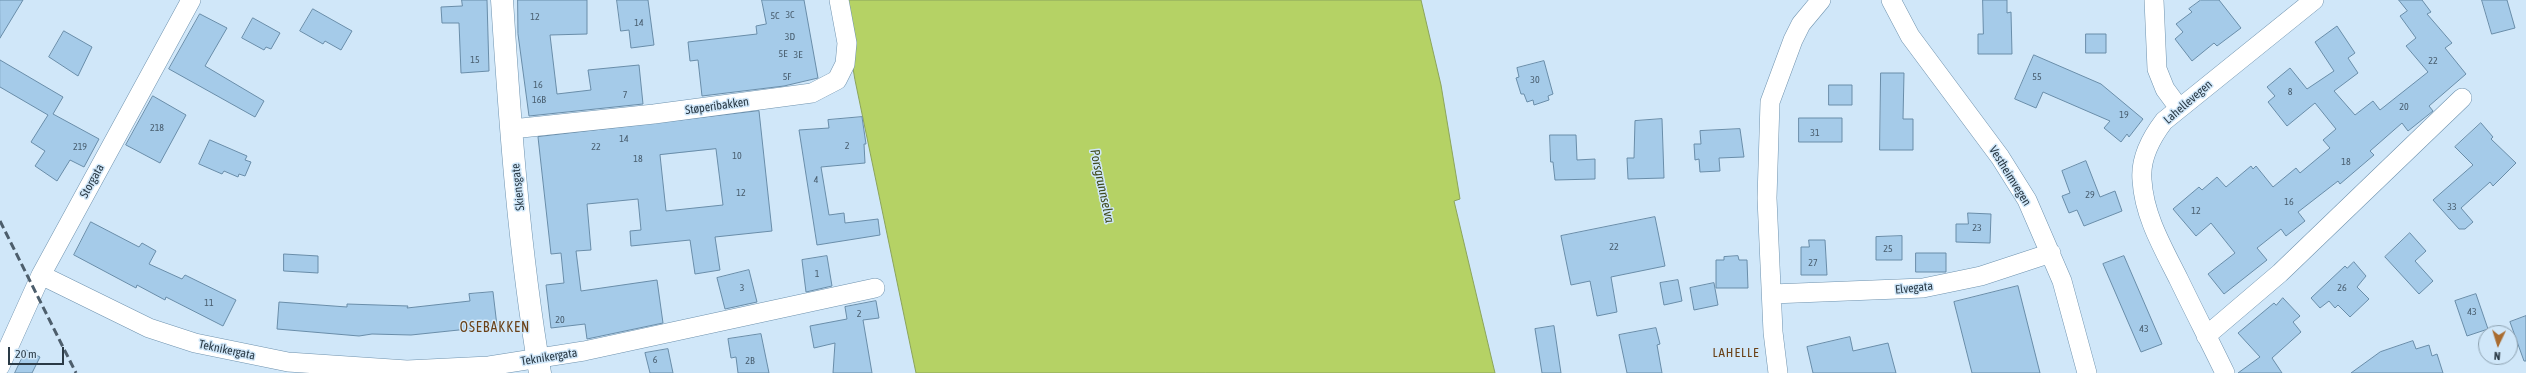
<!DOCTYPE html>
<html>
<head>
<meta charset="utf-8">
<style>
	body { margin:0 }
	#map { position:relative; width:2526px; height:373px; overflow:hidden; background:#d0e7f9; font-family:"Asap Condensed",sans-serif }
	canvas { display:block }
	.north { position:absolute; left:2478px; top:325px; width:40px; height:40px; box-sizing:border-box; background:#d0e7f9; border:1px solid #8ea2b1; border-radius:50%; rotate:184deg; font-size:11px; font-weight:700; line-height:16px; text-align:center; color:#2a3a46 }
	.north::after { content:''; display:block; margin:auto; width:14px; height:18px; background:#a96c30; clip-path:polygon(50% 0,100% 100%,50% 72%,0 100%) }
	.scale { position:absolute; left:8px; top:347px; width:56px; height:18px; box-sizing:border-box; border:2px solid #2a3a46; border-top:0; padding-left:5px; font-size:12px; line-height:14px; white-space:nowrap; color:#2a3a46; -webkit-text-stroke:3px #d0e7f9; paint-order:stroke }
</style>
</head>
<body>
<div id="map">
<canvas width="2526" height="373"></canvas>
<div class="north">N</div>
<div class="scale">20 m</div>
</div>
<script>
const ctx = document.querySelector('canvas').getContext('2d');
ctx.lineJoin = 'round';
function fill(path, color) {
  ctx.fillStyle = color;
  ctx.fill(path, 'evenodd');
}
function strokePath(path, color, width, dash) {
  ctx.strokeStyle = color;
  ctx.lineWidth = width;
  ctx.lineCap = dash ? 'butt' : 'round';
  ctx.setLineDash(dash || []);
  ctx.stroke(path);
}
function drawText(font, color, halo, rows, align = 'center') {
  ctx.font = font + ' "Asap Condensed",sans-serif';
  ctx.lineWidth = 3;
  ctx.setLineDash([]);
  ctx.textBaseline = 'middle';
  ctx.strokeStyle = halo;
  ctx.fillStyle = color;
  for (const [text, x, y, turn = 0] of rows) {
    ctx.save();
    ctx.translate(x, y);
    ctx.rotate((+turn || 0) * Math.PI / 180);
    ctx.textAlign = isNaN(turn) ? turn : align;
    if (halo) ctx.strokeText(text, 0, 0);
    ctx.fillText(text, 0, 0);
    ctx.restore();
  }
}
const water = new Path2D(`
	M842,0H1421L1441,85L1460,199L1454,201L1495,373H916L855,80Z`);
fill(water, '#b5d265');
strokePath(water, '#8ba45c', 1);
const building = new Path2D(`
	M0,0H23L0,38Z
	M462,0H487L489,71L461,73L459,23H442L441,7L462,6Z
	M518,0H587V34L550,35L557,94L591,90L588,70L639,65L643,104L529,116L518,34Z
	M617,0H648L654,45L631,48L629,30L621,31Z
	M762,0H804L818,78L784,86L702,96L698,60L690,61L688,42L757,34L756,26L766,24Z
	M1983,0H2007V13L2011,12L2012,54H1978V34H1983Z
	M2201,0H2219L2241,28L2217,46L2214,43L2192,61L2175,39L2183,32L2176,24L2192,12L2189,9Z
	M2399,0H2422L2431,12L2427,14L2452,43L2445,48L2466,74L2429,106L2433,111L2408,131L2402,123L2370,151L2374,155L2340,184L2338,181L2298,212L2305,221L2286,236L2281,229L2257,248L2267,260L2224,294L2208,274L2235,253L2211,223L2196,236L2173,209L2199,187L2202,190L2217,177L2226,187L2251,166L2253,169L2256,166L2273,187L2296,168L2300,173L2330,148L2323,140L2336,129L2315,103L2287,126L2268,102L2275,96L2267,87L2290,68L2307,89L2334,71L2315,42L2337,26L2355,53L2348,58L2358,73L2334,91L2355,115L2373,101L2380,110L2428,72L2406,46L2416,38L2400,16L2407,11Z
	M2482,0H2507L2515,28L2492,34Z
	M313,9L352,31L341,50L325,41L323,44L300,31Z
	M200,14L227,28L205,66L264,101L255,117L169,69Z
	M253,18L280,33L271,49L266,47L264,50L242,38Z
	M64,31L92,47L78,76L49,57Z
	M2086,34H2106V53H2086Z
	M2034,55L2101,84L2143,119L2129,137L2127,134L2121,142L2104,128L2110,121L2043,92L2036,108L2015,99Z
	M0,60L63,97L53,114L99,139L84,167L70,160L57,181L35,166L45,151L31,142L48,115L0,87Z
	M1544,61L1553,94L1548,96L1549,100L1534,105L1533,100L1527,102L1524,94H1521L1516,78L1519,77L1517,68Z
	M1881,73H1904L1903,119H1913V150H1880Z
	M1829,85H1852V105H1829Z
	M153,96L186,115L160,163L126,145Z
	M759,111L772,231L715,237L720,270L695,274L690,240L631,246L630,231L641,230L638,199L587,204L591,250L576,251L581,291L657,280L663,323L587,339L585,324L551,328L546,285L564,283L561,253L551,254L538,137ZM716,149L723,205L666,211L660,155Z
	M862,117L866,144H864L865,163L821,167L829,215L844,213L845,223L878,219L880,235L817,245L799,130L829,128L828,120Z
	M1799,118H1842V142H1799Z
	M1662,119L1664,178L1628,179L1627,158H1634L1635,121Z
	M2481,123L2493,137L2491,139L2516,163L2493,186L2490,182L2461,208L2473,222L2465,229H2459L2433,200L2473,165L2455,147Z
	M1740,129L1744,157L1719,158L1720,171L1700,172L1699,159L1695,160L1694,144H1701L1700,131Z
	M1550,135H1576L1577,160L1595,159V179L1555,180L1553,162H1551Z
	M210,140L247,156L245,160L251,162L245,176L239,174L238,177L224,171L222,174L199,164Z
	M2086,161L2100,197L2115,191L2122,211L2084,226L2077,210L2069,213L2062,196L2070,193L2062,171Z
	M1968,213L1991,214L1990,243L1956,242V224H1968Z
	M1655,217L1665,266L1611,277L1617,312L1597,316L1590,281L1571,285L1561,236Z
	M91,222L139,247L142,243L156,251L149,264L182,279L185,275L236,300L223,326L166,297L165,300L137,285L136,288L74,255Z
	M2410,233L2426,251L2415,261L2433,281L2419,294L2385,257Z
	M1902,236V260H1876V237Z
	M1809,240H1825L1827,275H1801V247H1809Z
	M1916,253H1946V272H1916Z
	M284,254L318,256V273L284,271Z
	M827,256L832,286L806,292L802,260Z
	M1738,256L1739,260H1747L1748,288H1716V260H1724V257Z
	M2124,256L2162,344L2141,352L2103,264Z
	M2354,262L2366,276L2357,287L2369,299L2350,317L2338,305L2335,308L2329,301L2320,308L2311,298L2345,266L2347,268Z
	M749,270L757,302L725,309L717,278Z
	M1678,280L1682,301L1664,305L1660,283Z
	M1714,283L1718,305L1694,310L1690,288Z
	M2018,286L2040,373H1972L1954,302Z
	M493,292L497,326L411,335L372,334L359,336L277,329L279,302L347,307V304L408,306L407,308L470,301L469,294Z
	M2476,294L2488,329L2467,336L2455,301Z
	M2283,298L2300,316L2293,322L2301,332L2272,358L2282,373H2238L2260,357L2238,333L2274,303L2276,305Z
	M876,301L879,318L863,320L872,373H833L835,343L814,348L810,326L847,319L845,307Z
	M2526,316V361H2524L2510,322Z
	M1554,326L1561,373H1542L1535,329Z
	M1656,328L1660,344L1657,345L1662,373H1627L1619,335Z
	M761,334L769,373H738L736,357L731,358L728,339Z
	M1850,337L1853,351L1888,343L1896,373H1813L1807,347Z
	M2413,341L2416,349L2429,345L2432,356L2437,354L2443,373H2351L2380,352Z
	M668,349L673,373H650L645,353Z
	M26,350L40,357L32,373H15Z`);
fill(building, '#a5cbe9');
strokePath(building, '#698da9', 1);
const minor = new Path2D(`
	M1891,0L1910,36L2000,157L2027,200L2062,281L2087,373
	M2154,0L2157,69L2165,89L2179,108
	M512,129L654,114L812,93L837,80L845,64L847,43L839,0
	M41,275L149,328L195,343L288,362L407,370L489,366L584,351L875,288
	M1772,294L1923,288L1981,276L2051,253
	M2206,336L2280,273L2462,98
	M0,366L41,275L191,0
	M1778,373L1773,332L1767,198L1770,102L1793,40L1801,24L1821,0
	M2225,373C2210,342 2194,311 2179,280C2163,248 2144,216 2142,180C2140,158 2151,138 2164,121L2314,0`);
const tertiary = new Path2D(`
	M502,0C510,124 519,250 540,373`);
strokePath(minor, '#6e92ae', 20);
strokePath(tertiary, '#6e92ae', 23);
strokePath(minor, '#fff', 19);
strokePath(tertiary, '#fff', 22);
strokePath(new Path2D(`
	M0,221L76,373`), '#4d5e6c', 3, [8, 4]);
drawText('10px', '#495e6f', null, [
	["3C",790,15],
	["5C",775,16],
	["12",535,17],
	["14",639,23],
	["3D",790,37],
	["5E",783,54],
	["3E",798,55],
	["15",475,60],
	["22",2433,61],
	["5F",787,77],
	["55",2037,77],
	["30",1535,80],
	["16",538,85],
	["8",2290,92],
	["7",625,95],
	["16B",539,100],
	["20",2404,107],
	["19",2124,115],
	["218",157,128],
	["31",1815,133],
	["14",624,139],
	["2",847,146],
	["219",80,147],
	["22",596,147],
	["10",737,156],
	["18",638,159],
	["18",2346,162],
	["4",816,180],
	["12",741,193],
	["29",2090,195],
	["16",2289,202],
	["33",2452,207],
	["12",2196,211],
	["23",1977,228],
	["22",1614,247],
	["25",1888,249],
	["27",1813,263],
	["1",817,274],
	["3",742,288],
	["26",2342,288],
	["11",209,303],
	["43",2472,312],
	["2",859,314],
	["20",560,320],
	["43",2144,329],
	["6",655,360],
	["2B",750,361]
]);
drawText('12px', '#2a3a46', '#d0e7f9', [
	["Lahellevegen",2188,102,-41],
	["Støperibakken",717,106,-8],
	["Vestheimvegen",2010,176,58],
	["Storgata",92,181,-61],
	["Skiensgate",518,187,-96],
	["Elvegata",1914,288,-6],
	["Teknikergata",227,350,12],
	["Teknikergata",549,357,-9]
]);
drawText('italic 13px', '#3f4b1e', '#d0e7f9', [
	["Porsgrunnselva",1102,186,78]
]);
ctx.letterSpacing = '1px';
drawText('13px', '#6a4117', '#d0e7f9', [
	["LAHELLE",1736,353]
]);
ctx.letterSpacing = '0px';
ctx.letterSpacing = '1px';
drawText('14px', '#6a4117', '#d0e7f9', [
	["OSEBAKKEN",495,328]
]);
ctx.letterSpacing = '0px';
</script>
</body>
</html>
